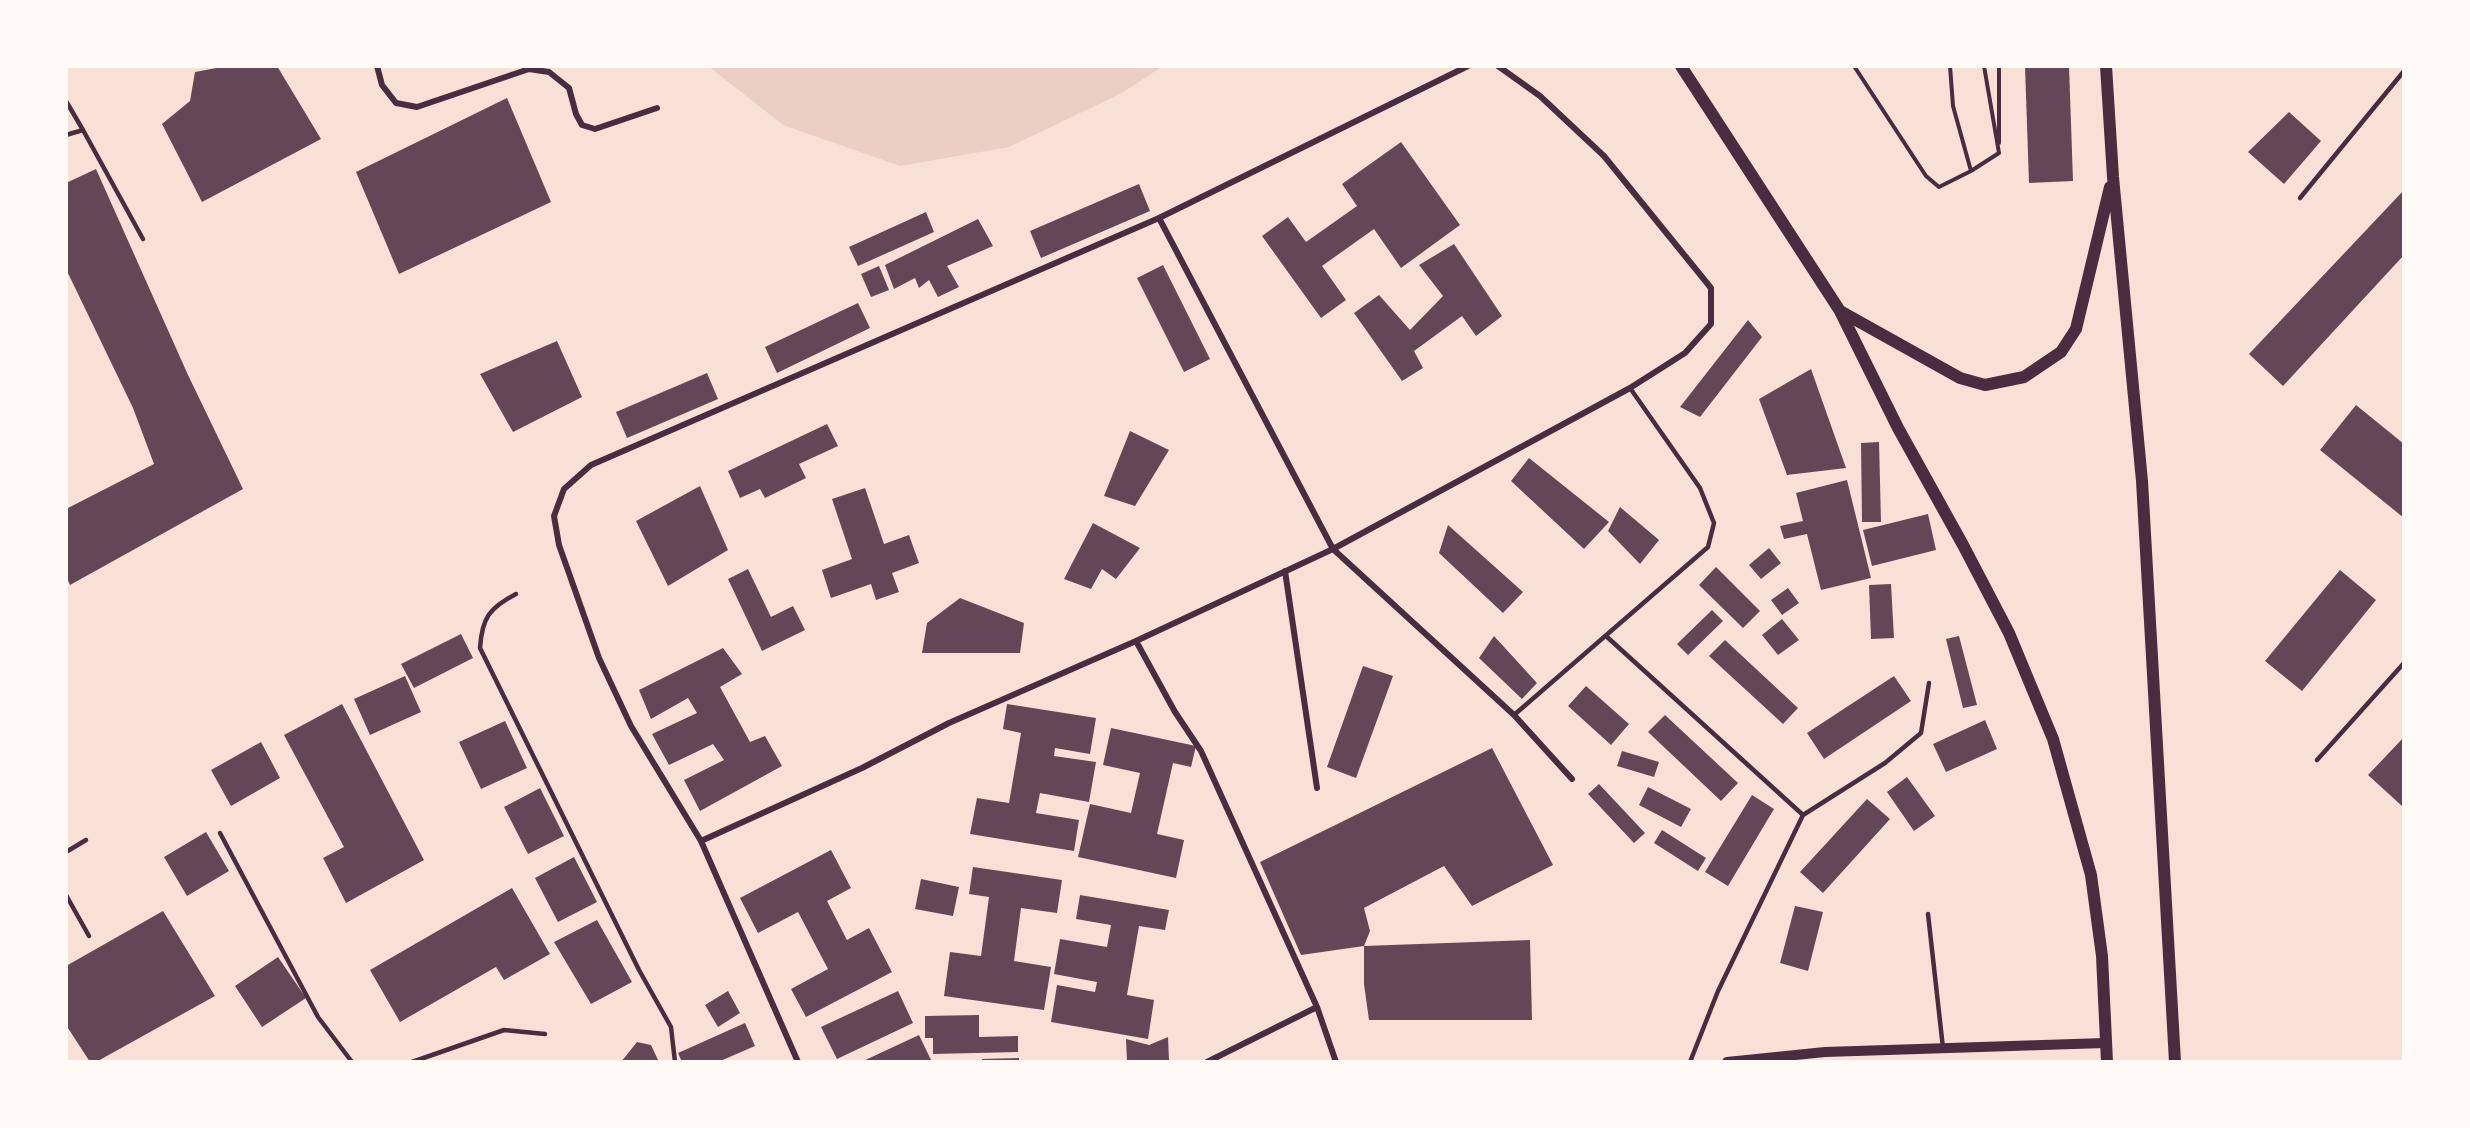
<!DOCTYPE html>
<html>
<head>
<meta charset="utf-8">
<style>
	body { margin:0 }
	#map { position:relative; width:2470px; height:1128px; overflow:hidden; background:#f7e1d7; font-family:"Asap Condensed",sans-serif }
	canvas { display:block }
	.frame { position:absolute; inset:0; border:68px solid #fffaf5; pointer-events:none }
</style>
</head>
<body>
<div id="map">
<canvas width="2470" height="1128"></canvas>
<div class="frame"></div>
</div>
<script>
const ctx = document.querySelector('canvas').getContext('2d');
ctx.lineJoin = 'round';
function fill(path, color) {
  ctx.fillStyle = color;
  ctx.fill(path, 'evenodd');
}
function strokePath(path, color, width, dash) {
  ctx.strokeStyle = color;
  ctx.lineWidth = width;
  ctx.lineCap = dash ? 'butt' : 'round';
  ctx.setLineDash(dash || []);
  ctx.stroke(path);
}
fill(new Path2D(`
	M708,66H1163L1122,93L1009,147L900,166L783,125Z`), '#ebcfc5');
fill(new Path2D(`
	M227,66H277L321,139L202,202L162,124L190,101L195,72Z
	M2025,66H2069L2073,181L2029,183Z
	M507,98L551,202L399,274L356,172Z
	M2289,112L2321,141L2284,184L2248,152Z
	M1401,142L1460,225L1401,268L1374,229L1322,266L1346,300L1321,318L1262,236L1288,217L1306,242L1357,206L1342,184Z
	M96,169L188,375L243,489L70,585L66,576V509L154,464L133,408L66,269V183Z
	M1139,184L1150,211L1041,258L1030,231Z
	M2404,190V255L2283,386L2249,354Z
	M926,212L934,232L858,266L849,247Z
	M978,219L993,246L947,266L959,287L938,297L929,280L919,288L915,278L894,289L885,265Z
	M1454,244L1502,316L1476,336L1462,316L1414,351L1423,368L1402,381L1354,313L1379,295L1410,330L1443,296L1419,265Z
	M1163,265L1210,359L1184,372L1137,278Z
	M879,266L889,290L871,297L861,274Z
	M858,303L870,328L777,373L765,347Z
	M1748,320L1762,337L1700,417L1680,407Z
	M557,341L582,397L513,432L480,374Z
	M1811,369L1846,468L1787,475L1759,399Z
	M707,373L718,399L627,438L616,412Z
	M2356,405L2404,444V518L2320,450Z
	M827,424L838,446L799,464L806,478L765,498L760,489L740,498L728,471Z
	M1130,431L1169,450L1135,506L1104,496Z
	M1879,442L1881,522H1862L1861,443Z
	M1529,458L1609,522L1584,549L1511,481Z
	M1847,480L1871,578L1821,590L1807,534L1784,539L1780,526L1803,521L1796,493Z
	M700,486L728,550L668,586L636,521Z
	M865,488L884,544L909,535L919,563L892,573L899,592L876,600L871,584L831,598L822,570L852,559L832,499Z
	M1620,507L1659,540L1640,564L1608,531Z
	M1928,514L1936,550L1872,566L1863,530Z
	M1093,523L1140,548L1116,579L1102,569L1091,589L1064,579Z
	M1448,525L1523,592L1503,613L1439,553Z
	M1769,548L1781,563L1761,579L1749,565Z
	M1716,567L1760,611L1743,628L1699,585Z
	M748,569L771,617L793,606L805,630L762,651L728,579Z
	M2340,570L2376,600L2302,691L2265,661Z
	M1891,584L1894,638L1871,639L1869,585Z
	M1788,588L1799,603L1782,615L1771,600Z
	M960,598L1024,623L1020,653H922L927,623Z
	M1712,610L1723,621L1688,655L1677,644Z
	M1782,619L1799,640L1778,655L1762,635Z
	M461,634L473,658L414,688L401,664Z
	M1494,636L1537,683L1522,699L1479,658Z
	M1959,636L1977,705L1963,708L1946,639Z
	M1725,640L1798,708L1783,724L1709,656Z
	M723,648L742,674L720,687L750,742L765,736L782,766L700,811L684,780L724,760L713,744L669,765L652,734L697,713L688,698L651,719L639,690Z
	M1363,666L1393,676L1356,778L1327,767Z
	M405,676L421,712L370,735L354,699Z
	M1894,676L1911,701L1824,759L1807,733Z
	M1586,686L1629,724L1611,745L1568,706Z
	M342,704L424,860L346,903L323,858L344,847L284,735Z
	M1007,704L1096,718L1090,754L1055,748L1054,756L1096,762L1089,802L1040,793L1036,813L1079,820L1074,851L970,834L977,798L1009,803L1021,733L1003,729Z
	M1665,715L1738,783L1721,801L1648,732Z
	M1985,720L1997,749L1946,772L1933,744Z
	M505,721L527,768L481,789L459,742Z
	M1111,728L1196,746L1191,767L1173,763L1157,834L1184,840L1176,878L1078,857L1090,804L1131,813L1140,773L1103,765Z
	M2404,737V804L2402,806L2368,775Z
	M261,742L280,778L231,806L211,770Z
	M1492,748L1553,865L1472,906L1444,866L1364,908L1370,931L1364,946L1530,940L1532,1020H1369L1364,984V946L1301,955L1260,862Z
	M1622,751L1659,762L1654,777L1617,766Z
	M1907,777L1935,816L1914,831L1887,792Z
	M1599,784L1645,833L1634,843L1588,794Z
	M1648,787L1691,809L1681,827L1639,805Z
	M540,788L564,836L528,854L504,807Z
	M1752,795L1774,809L1728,886L1705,872Z
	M1867,799L1890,819L1823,893L1800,872Z
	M1662,830L1706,858L1698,871L1654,843Z
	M206,832L229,871L187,896L164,857Z
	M831,850L851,888L827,901L847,940L869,928L892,972L806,1017L791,989L828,969L798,912L758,933L740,898Z
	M574,857L597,902L558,922L535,878Z
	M973,867L1062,880L1057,913L1021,908L1014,961L1051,967L1044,1010L944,996L950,952L981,956L989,897L969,894Z
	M921,879L959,887L953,916L915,909Z
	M512,888L550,954L504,980L496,967L400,1022L370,970Z
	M1080,895L1169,910L1165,930L1139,926L1127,995L1154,1000L1148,1039L1051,1022L1057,985L1095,992L1097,982L1054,974L1060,939L1107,947L1111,925L1076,919Z
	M1795,906L1823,912L1808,971L1780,963Z
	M163,911L215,996L96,1062H90L66,1025V966Z
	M597,920L632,982L591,1004L554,942Z
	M278,957L306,998L262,1027L235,986Z
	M728,991L740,1013L718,1027L705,1005Z
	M898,991L913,1023L837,1059L821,1027Z
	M979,1015V1037L1018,1036V1052L933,1054V1038H925V1016Z
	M745,1023L755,1046L718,1062H682L678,1053Z
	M919,1035L932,1062H861Z
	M1168,1037L1169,1060L1127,1062L1126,1039L1149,1045Z
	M637,1042L651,1045L659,1062H621Z
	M1019,1058V1062H982V1059Z`), '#644757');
strokePath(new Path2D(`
	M1854,66L1926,176L1939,187L1971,171L1999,153
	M1950,66L1953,106L1971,171
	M1984,66L1999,153
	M1999,143V66`), '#4a2c40', 4);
strokePath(new Path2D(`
	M66,101L83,130
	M66,135L83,130L143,239
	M2300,198L2404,71
	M516,594C489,608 482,618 480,648L639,970L671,1027L675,1062
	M1606,636L1803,815L1718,991L1690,1062
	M1514,715L1708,547L1714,523L1700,488L1630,388
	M2317,760L2404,663
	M1803,815L1885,763L1921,733L1929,683
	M220,833L318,1017L352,1062
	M66,852L86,840
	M66,895L89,936
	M1928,914L1943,1048
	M412,1062L504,1030L545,1034`), '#4a2c40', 4.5);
strokePath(new Path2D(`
	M377,66L382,85L396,103L417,107L529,69L549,72L569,88L576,114L582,125L595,129L657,108
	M1159,218L1333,549L1514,715L1572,779
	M1285,571L1317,788
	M1136,641L1175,712L1201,751L1317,1007L1336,1062
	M701,841L862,768L949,723L1136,641L1333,549L1630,388L1685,353L1711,324V288L1604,156L1540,96L1498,66
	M798,1062L701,841L631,726L599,658L559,545L554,516L564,489L591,465L1159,218L1468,66
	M1207,1062L1317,1007`), '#4a2c40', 6);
strokePath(new Path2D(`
	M1727,1062L1825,1052L2105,1043`), '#4a2c40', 10);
strokePath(new Path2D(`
	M1681,66L1840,311L1898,428L1963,545L2009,633L2053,739L2091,875L2102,956L2107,1062
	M2106,66L2113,177L2142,481L2175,1062
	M1840,311L1960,378L1985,385L2024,377L2061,352L2076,329L2110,187`), '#4a2c40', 12);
</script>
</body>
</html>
